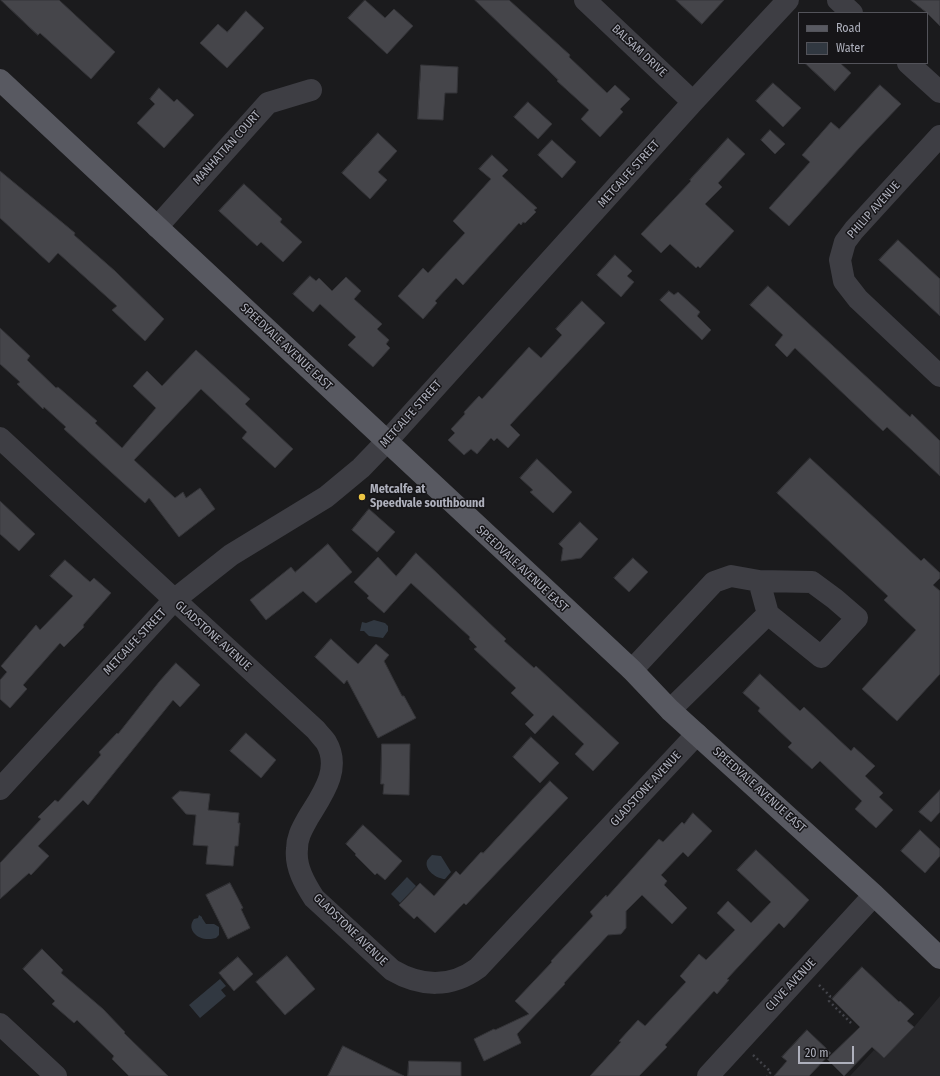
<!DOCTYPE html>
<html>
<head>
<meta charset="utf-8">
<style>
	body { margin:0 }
	#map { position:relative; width:940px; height:1076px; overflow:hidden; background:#1b1b1d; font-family:"Fira Sans Condensed",sans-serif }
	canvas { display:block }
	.legend { position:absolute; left:798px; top:12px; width:130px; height:52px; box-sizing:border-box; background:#161518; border:1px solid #53535a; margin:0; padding:5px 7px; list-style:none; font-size:12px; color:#aeb0bc }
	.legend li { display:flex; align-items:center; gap:8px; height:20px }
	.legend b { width:20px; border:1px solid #53535a }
	.scale { position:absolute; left:798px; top:1046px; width:56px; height:18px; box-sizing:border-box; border:2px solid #aeb0bc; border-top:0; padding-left:5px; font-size:12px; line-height:14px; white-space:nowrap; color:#aeb0bc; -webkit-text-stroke:3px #161518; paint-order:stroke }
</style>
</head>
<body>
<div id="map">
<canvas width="940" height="1076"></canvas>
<ul class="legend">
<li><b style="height:5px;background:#585961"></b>Road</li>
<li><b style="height:11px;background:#313841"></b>Water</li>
</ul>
<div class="scale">20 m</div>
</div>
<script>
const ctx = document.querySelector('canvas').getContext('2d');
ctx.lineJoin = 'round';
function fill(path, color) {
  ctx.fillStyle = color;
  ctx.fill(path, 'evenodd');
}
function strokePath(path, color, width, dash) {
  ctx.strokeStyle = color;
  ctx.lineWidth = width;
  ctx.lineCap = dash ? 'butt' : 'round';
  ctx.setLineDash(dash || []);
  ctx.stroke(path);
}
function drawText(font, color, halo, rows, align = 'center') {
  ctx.font = font + ' "Fira Sans Condensed",sans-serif';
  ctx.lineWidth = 3;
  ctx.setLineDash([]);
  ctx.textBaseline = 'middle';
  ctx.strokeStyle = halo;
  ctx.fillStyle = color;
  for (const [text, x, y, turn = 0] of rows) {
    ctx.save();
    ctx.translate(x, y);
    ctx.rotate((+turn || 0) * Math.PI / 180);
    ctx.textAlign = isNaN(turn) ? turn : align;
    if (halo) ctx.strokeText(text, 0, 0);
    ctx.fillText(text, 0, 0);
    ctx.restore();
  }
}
fill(new Path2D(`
	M940,996V1076H850L874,1050L884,1058L914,1027Z`), '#27272a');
fill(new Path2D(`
	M374,620L385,623L388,626V631L383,638L369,636L364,631H360L362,622L366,623Z
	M432,855L441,856L451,872L445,879C437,879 424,870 427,861C427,860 431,856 432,855Z
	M407,877L416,886L400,903L391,894Z
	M199,915L202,917V918L206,924H214L219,927V935L216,938C213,939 209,939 206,939C195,938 187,928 194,919L198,918Z
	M220,979L226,986L221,990L226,996L200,1018L189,1005Z`), '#313841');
const building = new Path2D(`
	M1,0H59L115,52L91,79L40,33L38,35Z
	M365,0L385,18L394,9L413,26L387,54L348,18Z
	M475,0H509L570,55L569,57L607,93L615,85L630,99L620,109L623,112L600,137L581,119L589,110L557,81L558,80Z
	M676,0H724L702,24Z
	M911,0H940V26L927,13Z
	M246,11L264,28L227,68L200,43L218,24L227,32Z
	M805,63H840L851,73L835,91Z
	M421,65L458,67L457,93H445L443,120L418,119Z
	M773,83L801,108L783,127L756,101Z
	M880,85L901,104L859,148L789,226L769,208L810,162L802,155L831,122L839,129Z
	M159,88L174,102L177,99L194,115L164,148L137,123L155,104L150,99Z
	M528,102L552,124L538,139L514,117Z
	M770,130L785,144L775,154L761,140Z
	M378,133L397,151L378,172L387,180L370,199L342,173Z
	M728,138L745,154L718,183L722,187L705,204L734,231L700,268L698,266L696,268L670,244L661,253L641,234L691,181L690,180Z
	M552,140L576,162L562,178L538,155Z
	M492,155L508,170L502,176L537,208L534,210L536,212L525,223L523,222L521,225L519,223L463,285L456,278L435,301L437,303L423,319L398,296L423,268L428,273L465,233L453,221L491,179L479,169Z
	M0,171L75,233L74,235L115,271L164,319L145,341L112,310L117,306L58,253L49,263L0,218Z
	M244,184L282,219L280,222L302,242L283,262L261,242L257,246L219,211Z
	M898,240L940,279V316L879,260Z
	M615,255L632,271L627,276L634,282L621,297L597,275Z
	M310,276L316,281L319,278L332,291L346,277L361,291L354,299L382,324L377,329L389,340L386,344L390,348L373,367L348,345L356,337L320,304L313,312L293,294Z
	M768,286L910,417L912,414L940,441V476L887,427L883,431L795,348L787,357L775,345L783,335L750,305Z
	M669,291L674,295L678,292L700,312L697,316L711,330L702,340L660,300Z
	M582,301L605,323L510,425L520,435L508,448L497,438L494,441L491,438L477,454L471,449L464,455L448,440L455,433L451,429L465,414L464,412L479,396L482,399L529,347L541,358L562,335L556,329Z
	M0,328L30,356L27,360L56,388L58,387L97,421L95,423L122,448L156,408L133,386L147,371L162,386L196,350L250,399L245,404L293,449L275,468L242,438L247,432L201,389L134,460L175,498L183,492L186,498L200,488L215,509L179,537L149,498L145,503L64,429L66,427L44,407L43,409L17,384L20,382L0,364Z
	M810,458L921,561L924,558L940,573V578L933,585L940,591V674L897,721L862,689L916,630L884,600L888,596L777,493Z
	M537,459L572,492L553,513L530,492L533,490L520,478Z
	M0,501L35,534L19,551L0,534Z
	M369,509L395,532L377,552L352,530Z
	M580,522L598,539L581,558L561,561L563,548L559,544Z
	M328,544L352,572L316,603L303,591L266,620L250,600L291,567L295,572Z
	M416,553L506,639L504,641L534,668L536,666L619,743L593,771L575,754L584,744L553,715L535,734L525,724L534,715L511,693L516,688L474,649L477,647L469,639L470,637L411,583L384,613L367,598L369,596L354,582L378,557L396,576Z
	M633,558L648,572L629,592L614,578Z
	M65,560L90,582L94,578L111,593L83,625L84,627L64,647L60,643L23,685L27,689L10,708L0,699V680L7,672L1,666L36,625L40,630L73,596L50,576Z
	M331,639L358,664L376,644L389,655L384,661L402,696H404L416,718L378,738L347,680L344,684L315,657Z
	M176,663L200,685L180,707L173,700L88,805L83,800L38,846L49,856L31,875L29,873L0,899V863L41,819L38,817L55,800L58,802L101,755L99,752L117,733L118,734L159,682Z
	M760,674L800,711L804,707L851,751L854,747L875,766L865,776L883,793L879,797L893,810L876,828L855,809L862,801L820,761L812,769L801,759L788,747L792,743L758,711L760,708L743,693Z
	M246,733L276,760L261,778L230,751Z
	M531,737L559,763L540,783L513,757Z
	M382,744H410L409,795L383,794L384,784H381Z
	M550,781L568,798L466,905L464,903L435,933L417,916L414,919L399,905L420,883L434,896L456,871L460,875L481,852L483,853Z
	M940,790V812L931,822L919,812Z
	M180,791L210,794L208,810L239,813L238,823H240L238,846H235L233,866L206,864L208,846L193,845L196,815L186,814L172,798Z
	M693,813L712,831L688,857L683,852L661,875L667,881L664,885L687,908L672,924L642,895L626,911V928L621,934L608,935L564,983L565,984L517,1034L521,1043L484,1061L474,1039L494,1029L495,1030L529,1014L515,1001L552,962L551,961L593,916L590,912L606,895L607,897L659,839L663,842L682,822L684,824Z
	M363,825L402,861L385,880L377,873L375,875L355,855L356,854L346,844Z
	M920,830L940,849V856L925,873L901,851Z
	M756,850L809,900L784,928L779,923L727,979L729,980L717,994L714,991L665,1045L667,1047L639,1076H590L621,1042L619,1041L638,1020L645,1026L686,982L680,976L699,954L706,960L735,930L717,913L728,901L751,923L771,902L737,870Z
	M230,883L243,908L241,909L250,928L228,939L206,895Z
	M42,949L63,970L61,973L103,1009L125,1032L124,1033L168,1076H129L112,1059L114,1056L77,1020L74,1023L52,1004L55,1001L23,969Z
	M287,956L315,989L285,1015L256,982Z
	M238,957L253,974L234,991L219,973Z
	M862,967L899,1002L900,1001L914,1014L907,1021L914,1027L884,1058L872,1047L844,1076L827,1059L860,1027L832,999Z
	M807,1030L831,1053L809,1076H774L787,1061L782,1057Z
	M343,1046L404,1076H328Z
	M409,1061L461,1062V1076H408Z`);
fill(building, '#45454a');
strokePath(building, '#353539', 1);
strokePath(new Path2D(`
	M819,985L830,996L829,1001L851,1023
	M753,1055L771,1072L767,1076`), '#424349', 2.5, [2, 3]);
strokePath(new Path2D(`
	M585,0L693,102
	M838,0L852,13
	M908,63L940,92
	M940,136L854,230L845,242L840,260L844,281L858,299L940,376
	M157,227L268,103L311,90
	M0,438L191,615L316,730C319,734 323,738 326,742C342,769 322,795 308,818C302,829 297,837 297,849C295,867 305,884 314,898L392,970C421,987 451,988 478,968L697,734
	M632,670L714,582L731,576L759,581L812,582L835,599L857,618L821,657L768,614L759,581
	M670,710L768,614
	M0,789L174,600L231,555L326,497L361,468L387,441L693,102L788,0
	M0,1024L56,1076
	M708,1076L874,895`), '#3e3e44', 22);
strokePath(new Path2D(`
	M0,80L632,670L670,710L874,895L940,958`), '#585961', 22);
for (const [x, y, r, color] of [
	[362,497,4,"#ecc543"]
]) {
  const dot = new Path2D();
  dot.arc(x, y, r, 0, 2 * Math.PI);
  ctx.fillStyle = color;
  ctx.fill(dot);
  strokePath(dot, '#161518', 1.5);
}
drawText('12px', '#aeb0bc', '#161518', [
	["BALSAM DRIVE",639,51,43],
	["MANHATTAN COURT",227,148,-48],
	["METCALFE STREET",629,174,-48],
	["PHILIP AVENUE",874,210,-48],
	["SPEEDVALE AVENUE EAST",286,347,43],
	["METCALFE STREET",411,414,-48],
	["SPEEDVALE AVENUE EAST",522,569,43],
	["GLADSTONE AVENUE",213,636,42],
	["METCALFE STREET",135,642,-47],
	["GLADSTONE AVENUE",646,789,-47],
	["SPEEDVALE AVENUE EAST",759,790,42],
	["GLADSTONE AVENUE",350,930,44],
	["CLIVE AVENUE",791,985,-47]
]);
drawText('bold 12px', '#aeb0bc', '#161518', [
	["Metcalfe at",370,490],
	["Speedvale southbound",370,504]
], 'left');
</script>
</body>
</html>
